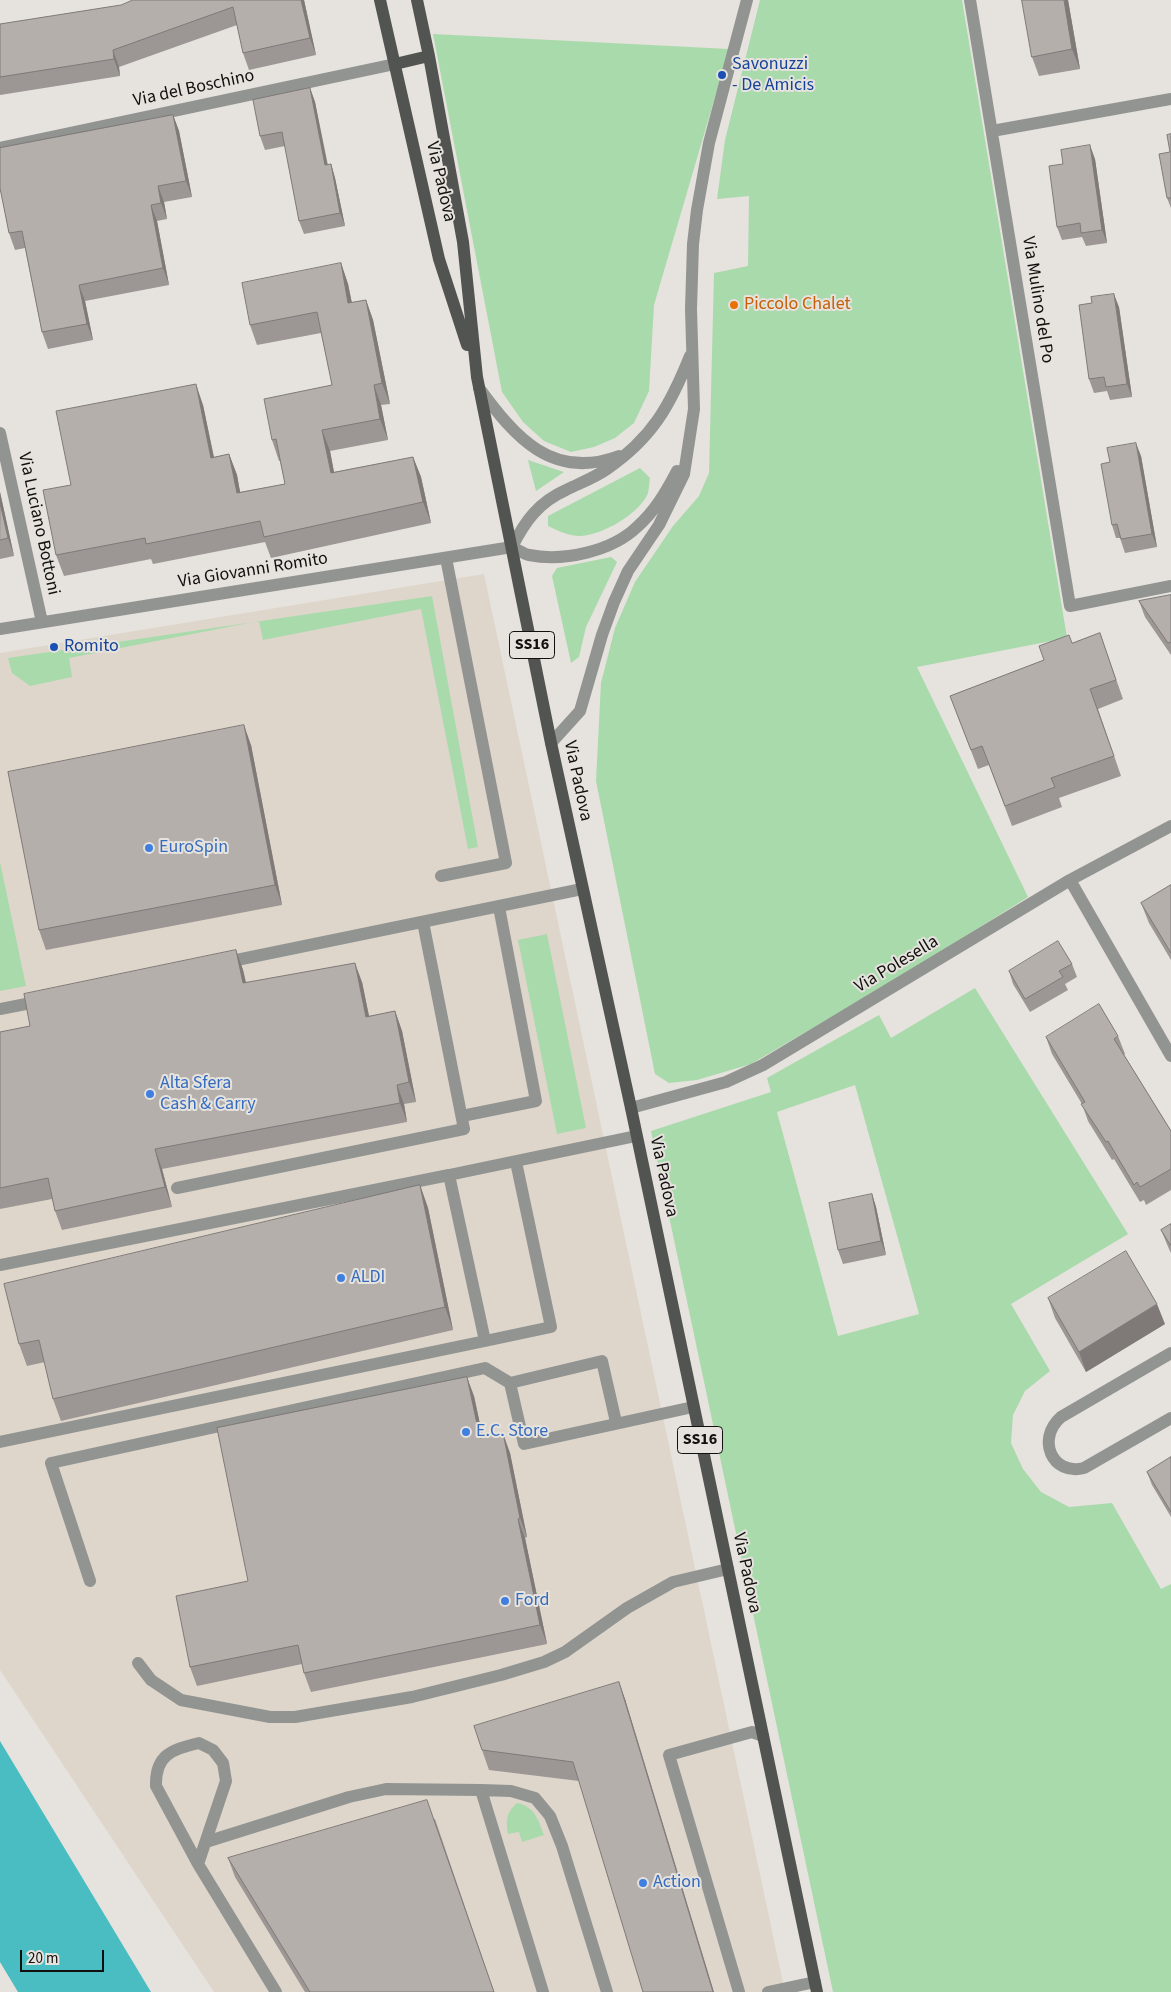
<!DOCTYPE html>
<html>
<head>
<meta charset="utf-8">
<style>
	body { margin:0 }
	#map { position:relative; width:1171px; height:1992px; overflow:hidden; background:#e6e2dd; font-family:"Source Sans 3",sans-serif }
	canvas { display:block }
	.scale { position:absolute; left:20px; top:1950px; width:84px; height:22px; box-sizing:border-box; border:2px solid #11100e; border-top:0; padding-left:6px; font-size:15px; line-height:18px; white-space:nowrap; color:#11100e; -webkit-text-stroke:4px #e6e2dd; paint-order:stroke }
</style>
</head>
<body>
<div id="map">
<canvas width="1171" height="1992"></canvas>
<div class="scale">20 m</div>
</div>
<script>
const ctx = document.querySelector('canvas').getContext('2d');
ctx.lineJoin = 'round';
function fill(path, color) {
  ctx.fillStyle = color;
  ctx.fill(path, 'evenodd');
}
function strokePath(path, color, width, dash) {
  ctx.strokeStyle = color;
  ctx.lineWidth = width;
  ctx.lineCap = dash ? 'butt' : 'round';
  ctx.setLineDash(dash || []);
  ctx.stroke(path);
}
function drawText(font, color, halo, rows, align = 'center') {
  ctx.font = font + ' "Source Sans 3",sans-serif';
  ctx.lineWidth = 4;
  ctx.setLineDash([]);
  ctx.textBaseline = 'middle';
  ctx.strokeStyle = halo;
  ctx.fillStyle = color;
  for (const [text, x, y, turn = 0] of rows) {
    ctx.save();
    ctx.translate(x, y);
    ctx.rotate((+turn || 0) * Math.PI / 180);
    ctx.textAlign = isNaN(turn) ? turn : align;
    if (halo) ctx.strokeText(text, 0, 0);
    ctx.fillText(text, 0, 0);
    ctx.restore();
  }
}
fill(new Path2D(`
	M484,574L785,1992H214L0,1670V653Z`), '#ded6cb');
fill(new Path2D(`
	M760,0H962L1067,638L917,667L1028,897L910,971L751,1064L697,1080L669,1083L655,1074L596,781L601,683L615,628L635,582L673,526L699,496L709,473L714,273L748,266L749,196L717,199L725,140Z
	M433,34L729,49L654,305L649,391L634,423L615,438L594,447L571,452L544,441L523,422L502,392Z
	M528,460L564,472L536,491Z
	M640,468L650,478C649,483 649,489 648,493C640,514 599,537 578,536C567,535 558,531 548,526V516Z
	M611,557L617,562L586,627L579,657L571,663L552,576L557,568Z
	M432,596L478,847L468,849L421,609L263,640L259,621L69,658L72,677L30,686L12,673L8,658Z
	M0,862L26,986L0,991Z
	M547,934L586,1128L557,1134L518,940Z
	M975,988L1128,1234L1011,1304L1050,1371L1025,1391L1013,1415L1011,1443L1023,1469L1041,1492L1069,1507L1112,1503L1161,1589L1171,1584V1992H833L651,1131L771,1092L767,1078L879,1015L891,1038ZM855,1085L919,1314L838,1336L777,1112Z
	M517,1803C535,1807 538,1819 544,1835L522,1842L519,1832L508,1834C506,1820 506,1813 517,1803Z`), '#a9daac');
fill(new Path2D(`
	M0,1741L151,1992H18L0,1962Z`), '#49bdc1');
strokePath(new Path2D(`
	M441,876L506,863L446,558
	M222,963L582,889
	M0,1009L41,1001
	M462,1116L536,1101L499,907
	M516,1162L551,1327L485,1341L449,1175L636,1136
	M177,1188L464,1129L423,922
	M0,1265L449,1175
	M616,1422L602,1361L510,1383L524,1444L693,1407
	M0,1442L485,1341
	M90,1581L51,1463L485,1368L510,1383
	M138,1663L151,1680L181,1700L270,1717H295L412,1697L501,1675L544,1662L565,1652L627,1608L673,1582L728,1569
	M206,1842L349,1797L386,1789L481,1790
	M198,1864L226,1781L223,1763L213,1750L199,1743C172,1749 155,1755 156,1786L198,1864L276,1992
	M543,1992L481,1790L511,1791L535,1798L550,1816L562,1846L607,1992
	M739,1992L669,1755L752,1732L763,1736
	M768,1992L815,1982`), '#929492', 12);
strokePath(new Path2D(`
	M970,0L1070,606L1171,586
	M992,131L1171,99
	M0,148L395,64
	M0,433L42,622
	M0,629L512,547
	M1070,880L1171,1056
	M631,1108L726,1082L763,1065L1070,880L1171,826
	M1171,1353L1061,1417C1036,1439 1052,1476 1084,1468L1171,1418`), '#929492', 12);
strokePath(new Path2D(`
	M479,388C515,437 552,481 619,456
	M677,471C666,492 655,511 637,527C612,551 564,562 529,555C524,554 518,550 512,547C525,521 539,502 566,490C580,483 594,478 607,469C652,438 670,406 690,356
	M551,743L580,711L602,635L614,602L628,571L659,525L684,474L694,409L691,309L693,244L697,210L709,143L747,0`), '#929492', 12);
strokePath(new Path2D(`
	M380,0L439,259L467,345
	M417,0L429,56L463,242L477,377L551,743L631,1108L817,1992
	M395,64L429,56`), '#515450', 12);
fill(new Path2D(`
	M304,0L316,55L249,70L243,53L237,25L119,67L120,76L0,95V24Z
	M1022,0H1068L1080,69L1039,76L1032,57Z
	M310,88L315,102L328,165L331,164L335,178L345,226L304,234L299,221L285,146L265,150L260,136Z
	M173,115L179,131L192,197L164,202L167,219L157,221L169,285L85,301L93,340L48,349L42,332L25,248L15,250L9,233Z
	M1171,134V208L1167,198Z
	M1095,159L1107,243L1086,246L1082,237L1062,240L1057,227Z
	M341,263L348,284L352,303L366,300L373,320L390,404L381,405L388,440L330,451L334,472L413,457L421,477L431,523L271,558L265,542L153,564L151,559L64,576L56,555L71,485L203,405L214,457L229,454L237,475L240,492L285,484L280,461H279L272,440L332,385L321,333L257,345L250,325Z
	M1119,307L1132,397L1110,400L1107,391L1094,393L1089,379Z
	M1141,456L1157,547L1125,553L1120,538H1116L1112,525Z
	M0,492L14,556L0,559Z
	M1171,595V655L1145,617L1139,601Z
	M1100,633L1123,699L1098,709L1121,776L1059,798L1062,807L1012,826L989,765L978,769L950,696L1044,660L1072,643Z
	M251,745L282,905L46,950L39,930Z
	M1171,885V960L1149,923L1141,903Z
	M236,950L243,970L246,982H362L369,1016L395,1011L402,1031L416,1102L404,1104L407,1122L162,1169L172,1207L62,1230L55,1211L52,1199L0,1209V1032L30,1026Z
	M1072,964L1077,977L1065,984L1068,990L1030,1012L1013,984L1009,971Z
	M1118,1036L1125,1054L1124,1055L1171,1131V1190L1146,1205L1144,1200L1140,1202L1114,1159L1112,1160L1088,1121L1082,1104L1052,1054L1046,1037Z
	M420,1185L428,1208L453,1330L61,1421L53,1399L45,1362L27,1366L19,1344Z
	M872,1194L876,1207L886,1255L843,1264L838,1250Z
	M1171,1224V1253L1169,1249L1161,1230Z
	M1048,1298L1165,1324L1086,1372L1055,1318Z
	M474,1396L483,1438L510,1453L527,1537L525,1538L547,1644L311,1692L304,1673L302,1664L197,1686L190,1667L248,1581Z
	M1171,1457V1517L1152,1485L1147,1472Z
	M619,1682L626,1702L579,1781L489,1770L482,1750Z
	M435,1819L494,1992H305L235,1877L228,1858Z`), '#9c9694');
fill(new Path2D(`
	M301,0H304L316,55L310,38Z
	M1064,0H1068L1080,69L1072,49Z
	M113,50L119,67L120,76L114,59Z
	M310,88L315,102L330,179L325,165Z
	M173,115L179,131L192,197L186,181Z
	M1090,145L1095,159L1107,243L1102,230Z
	M331,164L335,178L345,226L340,213Z
	M158,186L164,202L167,219L161,203Z
	M151,205L157,221L169,285L163,268Z
	M341,263L348,284L356,324L348,303Z
	M79,285L85,301L93,340L87,324Z
	M1114,294L1119,307L1132,397L1127,384Z
	M366,300L373,320L390,404L382,383Z
	M196,384L203,405L218,478L211,458Z
	M374,385L381,405L388,440L380,419Z
	M322,430L330,451L338,494L331,473Z
	M1136,443L1141,456L1157,547L1152,534Z
	M229,454L237,475L244,514L237,493Z
	M413,457L421,477L431,523L423,502Z
	M0,492L14,556L8,538L0,503Z
	M244,725L251,745L282,905L275,885Z
	M236,950L243,970L250,1002L243,983Z
	M355,963L362,982L373,1036L366,1017Z
	M395,1011L402,1031L416,1102L409,1082Z
	M397,1085L404,1104L407,1122L400,1103Z
	M155,1149L162,1169L172,1207L165,1187Z
	M420,1185L428,1208L453,1330L445,1307Z
	M872,1194L876,1207L886,1255L881,1241Z
	M1157,1304L1165,1324L1086,1372L1079,1352Z
	M467,1377L474,1396L487,1458L480,1438Z
	M503,1433L510,1453L527,1537L520,1518Z
	M518,1519L525,1538L547,1644L540,1625Z
	M619,1682L626,1702L714,1992H713Z`), '#7f7a78');
const building = new Path2D(`
	M133,0H301L310,38L243,53L233,7L113,50L114,59L0,77V24L121,5Z
	M1022,0H1064L1072,49L1032,57Z
	M310,88L325,165L331,164L340,213L299,221L282,132L260,136L253,100Z
	M173,115L186,181L158,186L161,203L151,205L163,268L79,285L87,324L42,332L22,231L9,233L0,188V148Z
	M1171,134V198H1167L1159,154L1170,152L1167,135Z
	M1090,145L1102,230L1081,233L1080,223L1057,227L1049,166L1063,164L1061,150Z
	M341,263L348,303L366,300L382,383L374,385L380,419L322,430L331,473L413,457L423,502L264,537L260,521L146,544L145,538L56,555L43,490L71,485L56,411L196,384L211,458L229,454L237,493L285,484L276,439L272,440L264,399L332,385L317,312L250,325L242,283Z
	M1114,294L1127,384L1106,387L1104,377L1089,379L1079,305L1092,303L1091,297Z
	M1136,443L1152,534L1121,539L1117,524L1112,525L1101,464L1110,462L1107,448Z
	M0,503L8,538L0,540Z
	M1171,595V642L1168,643L1139,601Z
	M1100,633L1116,680L1090,689L1114,756L1051,778L1055,787L1005,806L982,746L971,750L950,696L1044,660L1039,646L1069,635L1072,643Z
	M244,725L275,885L39,930L8,772Z
	M1171,885V953L1141,903Z
	M1058,941L1072,964L1059,971L1063,977L1025,999L1009,971Z
	M236,950L243,983L355,963L366,1017L395,1011L409,1082L397,1085L400,1103L155,1149L165,1187L55,1211L48,1178L0,1188V1032L30,1026L24,994Z
	M1099,1004L1118,1036L1114,1039L1171,1131V1169L1140,1187L1137,1182L1134,1185L1108,1141L1106,1142L1081,1104L1085,1102L1046,1037Z
	M420,1185L445,1307L53,1399L39,1340L19,1344L4,1284Z
	M872,1194L881,1241L838,1250L829,1203Z
	M1171,1224V1246L1161,1230Z
	M1126,1251L1157,1304L1079,1352L1048,1298Z
	M467,1377L480,1438L503,1433L520,1518L518,1519L540,1625L304,1673L298,1645L190,1667L176,1596L248,1581L217,1428Z
	M1171,1457V1512L1147,1472Z
	M619,1682L713,1992H643L573,1762L482,1750L474,1726Z
	M427,1800L494,1992H310L228,1858Z`);
fill(building, '#b5afac');
strokePath(building, '#7f7a78', 1);
for (const [x, y, r, color] of [
	[722,75,5,"#1a4fb4"],
	[734,305,5,"#e8710a"],
	[54,647,5,"#1a4fb4"],
	[149,848,5,"#3f7fe0"],
	[150,1094,5,"#3f7fe0"],
	[341,1278,5,"#3f7fe0"],
	[466,1432,5,"#3f7fe0"],
	[505,1601,5,"#3f7fe0"],
	[643,1883,5,"#3f7fe0"]
]) {
  const dot = new Path2D();
  dot.arc(x, y, r, 0, 2 * Math.PI);
  ctx.fillStyle = color;
  ctx.fill(dot);
  strokePath(dot, '#e6e2dd', 2);
}
for (const [x, y, w] of [
	[532,645,45],
	[700,1440,45]
]) {
  const box = new Path2D();
  box.roundRect(x - w / 2, y - 13.5, w, 27, 4);
  ctx.fillStyle = '#e6e2dd';
  ctx.fill(box);
  strokePath(box, '#11100e', 1);
}
drawText('bold 16px', '#11100e', null, [
	["SS16",532,645],
	["SS16",700,1440]
]);
drawText('18px', '#164399', '#e6e2dd', [
	["Savonuzzi",732,65],
	["- De Amicis",732,86],
	["Romito",64,647]
], 'left');
drawText('18px', '#11100e', '#e6e2dd', [
	["Via del Boschino",194,89,-12],
	["Via Padova",440,182,77],
	["Via Mulino del Po",1037,300,81],
	["Via Luciano Bottoni",38,524,78],
	["Via Giovanni Romito",253,571,-9],
	["Via Padova",577,781,78],
	["Via Polesella",897,965,-31],
	["Via Padova",663,1177,78],
	["Via Padova",746,1573,78]
]);
drawText('18px', '#c56008', '#e6e2dd', [
	["Piccolo Chalet",744,305]
], 'left');
drawText('18px', '#366cbe', '#e6e2dd', [
	["EuroSpin",159,848],
	["Alta Sfera",160,1084],
	["Cash & Carry",160,1105],
	["ALDI",351,1278],
	["E.C. Store",476,1432],
	["Ford",515,1601],
	["Action",653,1883]
], 'left');
</script>
</body>
</html>
